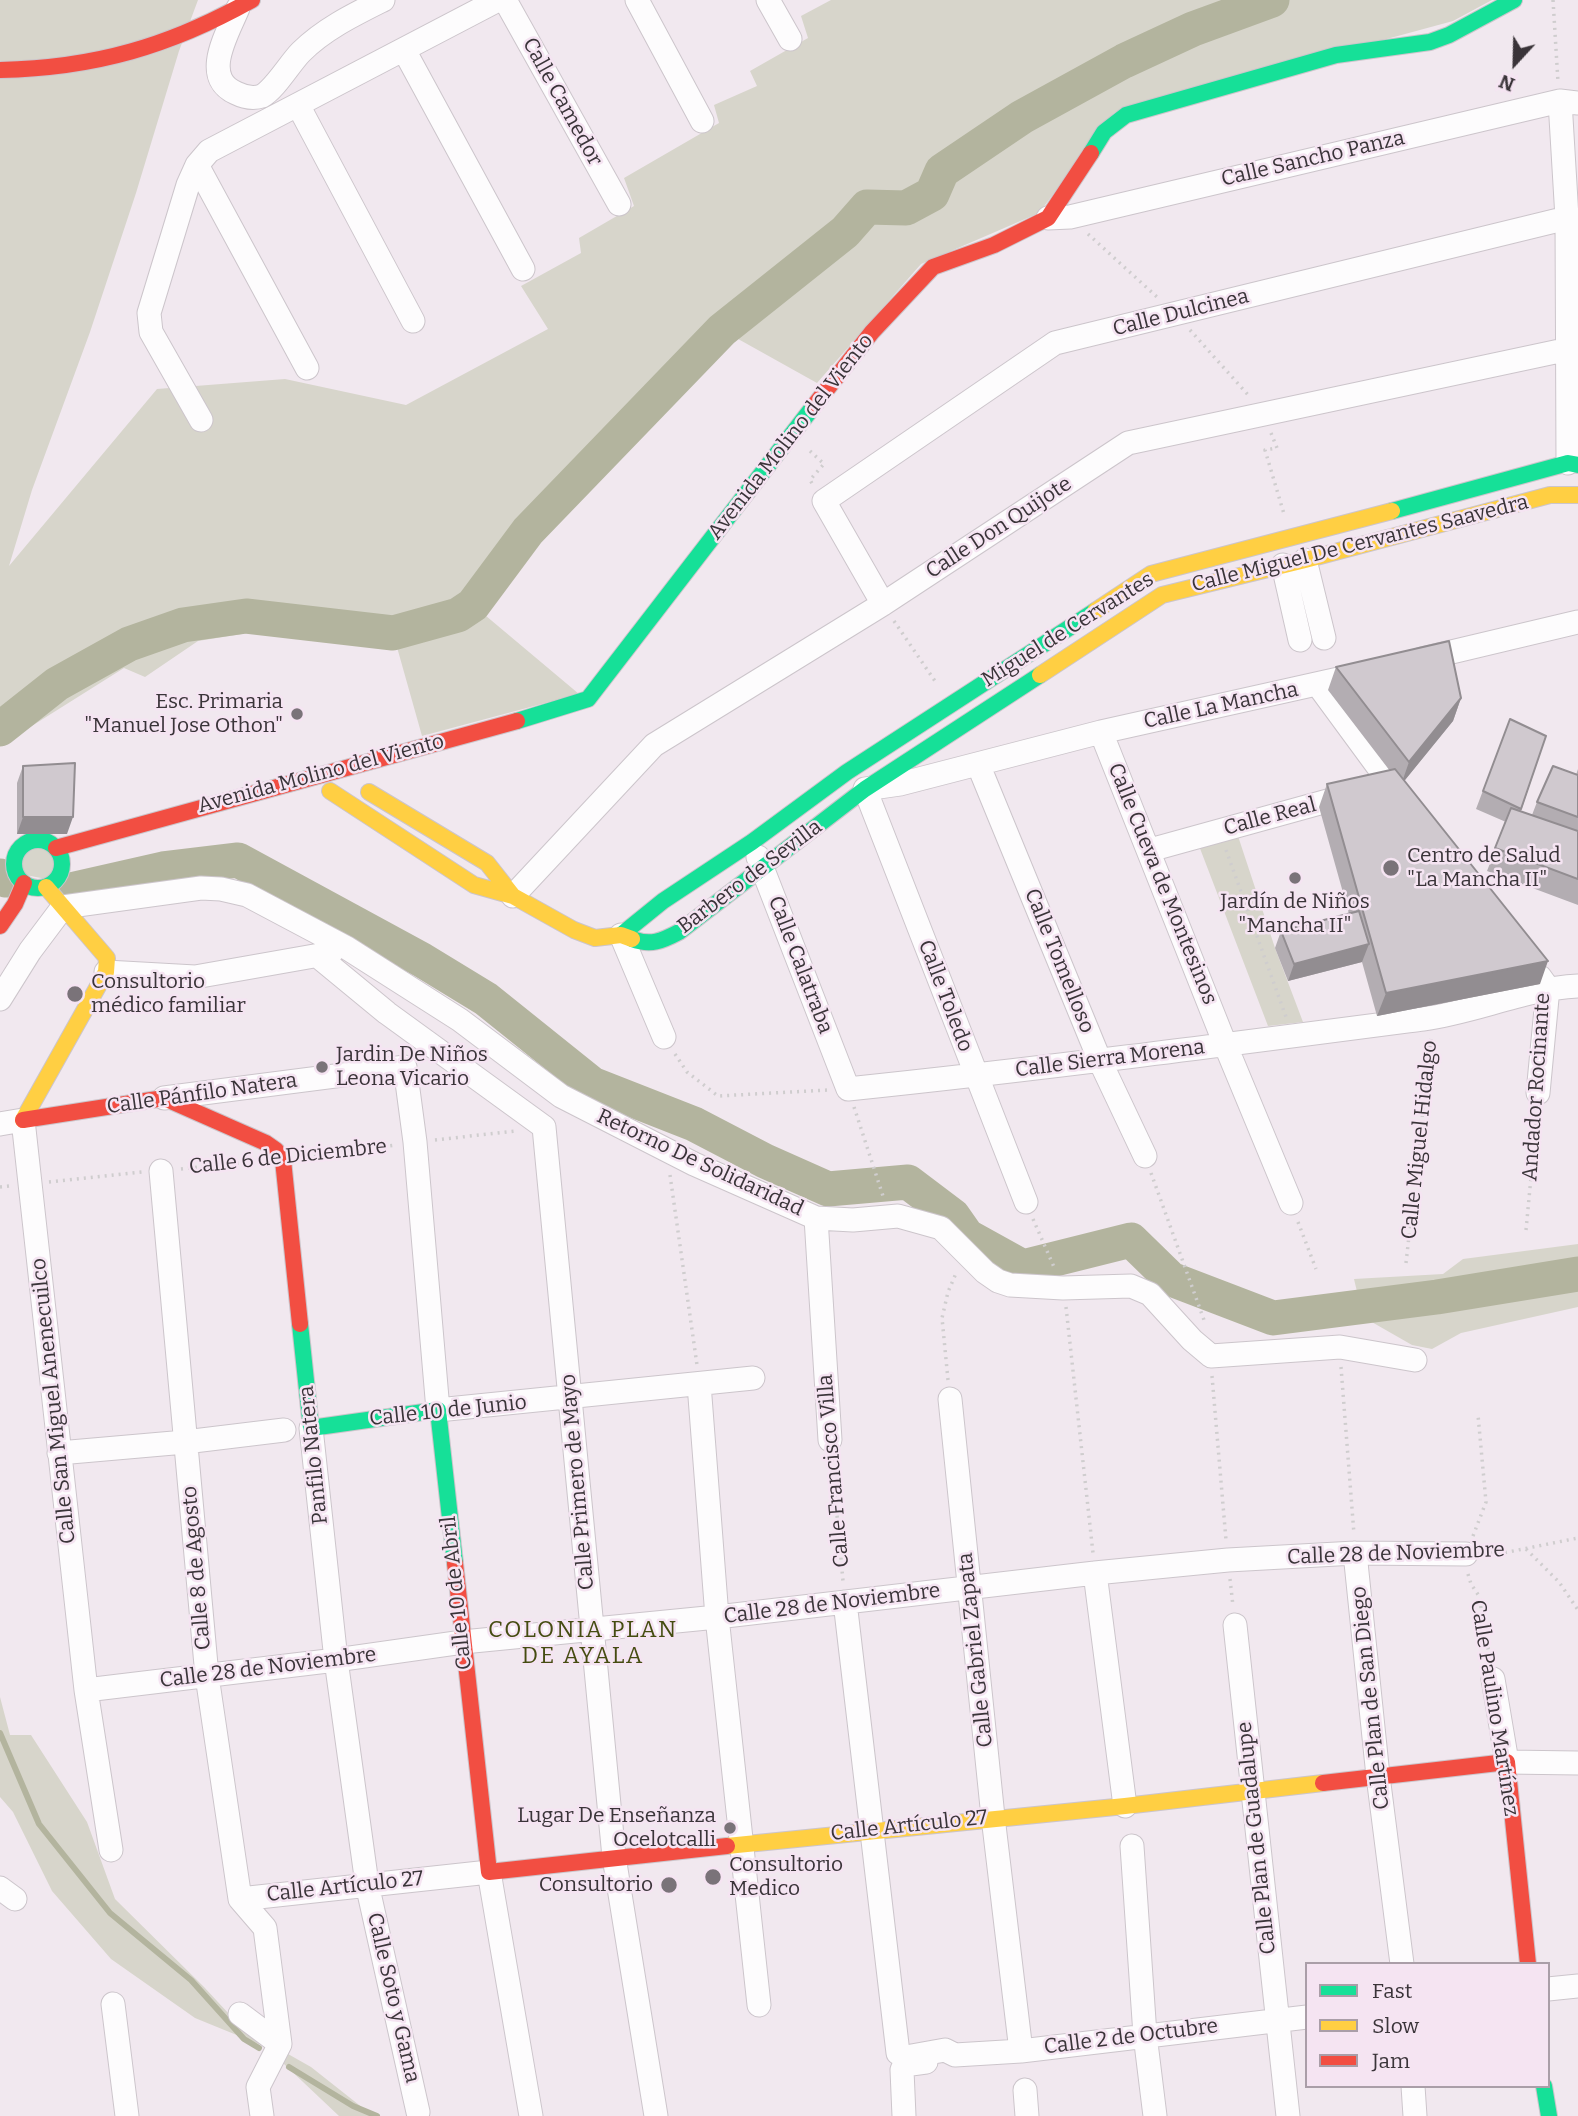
<!DOCTYPE html>
<html>
<head>
<meta charset="utf-8">
<style>
	body { margin:0 }
	#map { position:relative; width:1578px; height:2116px; overflow:hidden; background:#f1e8ef; font-family:Bitter,serif }
	canvas { display:block }
	.legend { position:absolute; left:1305px; top:1962px; width:245px; height:126px; box-sizing:border-box; background:#f5e4f2; border:2px solid #aa9ea8; margin:0; padding:9px 12px; list-style:none; font-size:21px; color:#3a3439 }
	.legend li { display:flex; align-items:center; gap:14px; height:35px }
	.legend b { width:35px; border:2px solid #aa9ea8 }
	.north { position:absolute; left:1480px; top:28px; width:70px; height:70px; -webkit-text-stroke:5px #f5e4f2; paint-order:stroke; rotate:202deg; font-size:19px; font-weight:700; line-height:28px; text-align:center; color:#3a3439 }
	.north::after { content:''; display:block; margin:auto; width:24px; height:32px; background:#3a3439; clip-path:polygon(50% 0,100% 100%,50% 72%,0 100%) }
</style>
</head>
<body>
<div id="map">
<canvas width="1578" height="2116"></canvas>
<ul class="legend">
<li><b style="height:9px;background:#16e098"></b>Fast</li>
<li><b style="height:9px;background:#ffcf43"></b>Slow</li>
<li><b style="height:9px;background:#f24e42"></b>Jam</li>
</ul>
<div class="north">N</div>
</div>
<script>
const ctx = document.querySelector('canvas').getContext('2d');
ctx.lineJoin = 'round';
function fill(path, color) {
  ctx.fillStyle = color;
  ctx.fill(path, 'evenodd');
}
function strokePath(path, color, width, dash) {
  ctx.strokeStyle = color;
  ctx.lineWidth = width;
  ctx.lineCap = dash ? 'butt' : 'round';
  ctx.setLineDash(dash || []);
  ctx.stroke(path);
}
function drawText(font, color, halo, rows, align = 'center') {
  ctx.font = font + ' Bitter,serif';
  ctx.lineWidth = 5;
  ctx.setLineDash([]);
  ctx.textBaseline = 'middle';
  ctx.strokeStyle = halo;
  ctx.fillStyle = color;
  for (const [text, x, y, turn = 0] of rows) {
    ctx.save();
    ctx.translate(x, y);
    ctx.rotate((+turn || 0) * Math.PI / 180);
    ctx.textAlign = isNaN(turn) ? turn : align;
    if (halo) ctx.strokeText(text, 0, 0);
    ctx.fillText(text, 0, 0);
    ctx.restore();
  }
}
fill(new Path2D(`
	M0,0H198L179,51L136,193L90,332L32,490L9,566L157,389L285,379L406,405L548,329L521,286L581,253L579,238L634,206L624,178L719,123L714,105L757,86L750,71L808,38L801,16L831,0H1492L1453,21L1114,113L1039,213L921,264L817,383L722,330L532,527L473,605L579,694L422,736L393,633L280,628L198,641L145,677L124,668L0,746Z
	M1235,827L1275,948L1303,1022L1268,1026L1196,838Z
	M36,845C48,844 55,853 60,864L52,880L20,874C16,860 19,847 36,845Z
	M1578,1244V1307L1461,1333L1432,1349L1412,1345L1363,1317L1354,1279L1443,1274L1463,1259Z
	M0,1697L10,1735H31L87,1822L115,1899L204,1987L242,2028L311,2067L373,2116H339L266,2047L195,2018L111,1959L52,1891L13,1812L0,1797Z`), '#d7d5cb');
strokePath(new Path2D(`
	M0,1733L39,1824L110,1913L191,1980L244,2039L259,2048
	M289,2067L353,2106L377,2116`), '#b3b49e', 6);
strokePath(new Path2D(`
	M0,729L57,684L129,644L183,625L246,616L393,633L458,615L473,605L528,531L722,330L845,232L867,207L906,208L932,194L942,171L1022,117L1124,61L1193,29L1272,0
	M0,876L6,880
	M66,891L163,869L238,860L422,960L486,999L592,1084L694,1124L765,1161L828,1189L908,1182L953,1216L967,1236L1023,1267L1131,1240L1171,1279L1273,1318L1437,1297L1578,1274`), '#b3b49e', 35);
const street = new Path2D(`
	M505,0L619,204
	M637,0L702,121
	M768,0L790,39
	M238,8C228,33 200,77 236,93C244,97 253,99 262,96C275,89 290,63 301,52C324,29 355,14 383,0
	M404,50L523,269
	M1560,101L1567,218L1568,463
	M298,105L413,321
	M197,165L307,368
	M1048,218L1070,217L1560,101L1578,103
	M201,420L151,332L149,313L188,185L197,165L209,151L498,0
	M1305,560L1324,638
	M1283,565L1300,640
	M883,604L824,501L1055,343L1567,218L1578,220
	M1422,659L1578,622
	M1318,685L1401,798
	M1101,732L1225,1044L1291,1203
	M978,764L1100,1061L1145,1156
	M1150,850L1349,795
	M758,857L848,1089C1040,1069 1231,1044 1423,1019C1476,1012 1523,989 1578,986
	M513,896L654,745L883,604L1128,443L1569,349L1578,351
	M621,935L664,1037
	M319,957L387,1013L544,1127L614,1857L656,2116
	M106,972L195,977L331,953
	M0,999L30,951L63,907L201,888L221,889L247,895L347,948L460,1020L561,1096L694,1164L816,1218L853,1220L898,1216L941,1228L985,1272L998,1281L1010,1285L1063,1288L1131,1286L1150,1294L1192,1340L1211,1356L1340,1347L1415,1360
	M1538,1093L1548,988L1540,977
	M164,1098L405,1067L415,1142L438,1410L753,1378
	M0,1124L23,1120L86,1690L111,1850
	M161,1171L207,1676L240,1899L265,1928L280,2044L258,2087L262,2116
	M1026,1202L865,789L900,784L1101,732L1361,674
	M816,1218L830,1440
	M699,1384L717,1617L759,2005
	M950,1399L993,1817L1021,2051
	M311,1428L336,1660L367,1884L418,2112
	M59,1453L185,1442L284,1430
	M1355,1553L1378,1776L1402,1964
	M1095,1573L1125,1806
	M845,1602L898,2053L906,2057L945,2050L955,2055L1021,2051L1307,2017
	M1235,1625L1288,2116
	M1493,1679L1507,1762L1578,1763
	M86,1690L336,1660L463,1642L717,1617L1095,1573L1228,1560L1355,1553L1466,1554
	M1132,1846L1145,2035L1155,2116
	M0,1888L15,1899
	M240,1899L489,1872L531,2116
	M1548,1989L1578,1986
	M113,2004L127,2116
	M240,2014L280,2044
	M1413,2086L1415,2116
	M1025,2090L1027,2116
	M904,2116L902,2070L904,2065L926,2062`);
const fast = new Path2D(`
	M1091,153L1104,132L1126,115L1336,55L1430,42L1449,35L1514,0
	M1392,511L1568,463L1578,465
	M517,721L588,699L813,407
	M14 864a24 24 0 1 1 48 0a24 24 0 1 1-48 0Z
	M621,935L663,901L752,842L847,772L1095,611
	M632,939C651,946 662,941 679,932L865,789L1040,675
	M300,1324L311,1428L438,1410L455,1563
	M1544,2086L1549,2116`);
const slow = new Path2D(`
	M1095,611L1151,574L1392,511
	M1040,675L1162,595L1305,560L1550,495H1578
	M330,791L474,885L513,896L574,930L595,938L621,935L632,939
	M369,792L487,863L513,896
	M23,1120L106,972L107,958L46,887
	M727,1846L1125,1806L1323,1783`);
const jam = new Path2D(`
	M0,70C95,68 170,46 252,0
	M813,407L872,332L933,267L994,245L1048,218L1091,153
	M56,848L517,721
	M0,926L15,904L24,883
	M23,1120L164,1098L266,1143L276,1150L283,1160L300,1324
	M455,1563L489,1872L727,1846
	M1323,1783L1507,1762L1528,1964`);
strokePath(street, '#ccc5cb', 25);
strokePath(fast, '#ccc5cb', 18);
strokePath(slow, '#ccc5cb', 18);
strokePath(jam, '#ccc5cb', 18);
strokePath(new Path2D(`
	M1553,0L1558,82
	M1088,234L1157,297
	M1190,330L1250,397
	M1271,433L1277,448L1265,450L1284,514
	M810,451L824,464L810,480L813,485
	M894,621L937,684
	M1226,850L1286,1017
	M675,1054L687,1072L718,1096L828,1090
	M854,1107L883,1196
	M435,1140L515,1131
	M307,1157L396,1145
	M181,1169L247,1162
	M1151,1173L1204,1320
	M670,1175L697,1365
	M49,1182L142,1172
	M0,1187L10,1186
	M1033,1219L1054,1267
	M1298,1222L1316,1269
	M1526,1230L1537,1114
	M1406,1263L1431,1039
	M1066,1307L1093,1553
	M1341,1367L1354,1534
	M1212,1376L1226,1540
	M948,1380L942,1318L948,1292L957,1271
	M832,1460L843,1581
	M1473,1536L1486,1502L1478,1415
	M1526,1549L1559,1582L1578,1610
	M1484,1553H1503L1578,1538
	M1468,1574L1471,1584L1479,1596L1490,1660
	M1230,1579L1233,1606`), '#cfcdce', 3.5, [2, 5]);
strokePath(street, '#fdfcfd', 23);
strokePath(fast, '#16e098', 16);
strokePath(slow, '#ffcf43', 16);
strokePath(jam, '#f24e42', 16);
fill(new Path2D(`
	M1336,667L1461,698L1453,721L1404,781L1540,984L1377,1016L1362,962L1288,981L1275,948L1281,931L1349,914L1319,807L1327,784L1390,771L1328,690Z
	M1510,719L1546,736L1521,811L1532,815L1537,802L1576,775L1578,769V905L1487,871L1506,822L1476,809Z
	M23,766L67,834H17V783Z`), '#b3adb2');
fill(new Path2D(`
	M1461,698L1453,721L1401,785L1409,762Z
	M23,817H73L67,834H17Z
	M1369,944L1362,962L1288,981L1294,964Z
	M1548,961L1540,984L1377,1016L1386,993Z`), '#928d91');
const building = new Path2D(`
	M1449,641L1461,698L1409,762L1336,667Z
	M1510,719L1546,736L1521,809L1483,791Z
	M75,763L73,817H23V766Z
	M1553,766L1578,775V817L1537,802Z
	M1395,769L1548,961L1386,993L1327,784Z
	M1511,808L1578,831V879L1495,848Z
	M1359,911L1369,944L1294,964L1281,931Z`);
fill(building, '#d0c9cf');
strokePath(building, '#928d91', 2);
for (const [x, y, r, color] of [
	[297,714,7,"#7a7379"],
	[1391,868,9,"#7a7379"],
	[1295,878,7,"#7a7379"],
	[75,994,9,"#7a7379"],
	[322,1067,7,"#7a7379"],
	[730,1828,7,"#7a7379"],
	[713,1877,9,"#7a7379"],
	[669,1885,9,"#7a7379"]
]) {
  const dot = new Path2D();
  dot.arc(x, y, r, 0, 2 * Math.PI);
  ctx.fillStyle = color;
  ctx.fill(dot);
  strokePath(dot, '#f5e4f2', 2.5);
}
drawText('21px', '#3a3439', '#f5e4f2', [
	["Calle Camedor",562,102,61],
	["Calle Sancho Panza",1313,159,-13],
	["Calle Dulcinea",1181,313,-14],
	["Avenida Molino del Viento",791,437,-52],
	["Calle Don Quijote",999,528,-33],
	["Calle Miguel De Cervantes Saavedra",1360,544,-14],
	["Miguel de Cervantes",1068,630,-32],
	["Calle La Mancha",1221,706,-12],
	["Avenida Molino del Viento",321,774,-15],
	["Calle Real",1270,817,-15],
	["Barbero de Sevilla",750,877,-37],
	["Calle Cueva de Montesinos",1162,884,68],
	["Calle Tomelloso",1059,961,68],
	["Calle Calatraba",800,965,69],
	["Calle Toledo",945,996,69],
	["Calle Sierra Morena",1110,1059,-7],
	["Andador Rocinante",1537,1087,-86],
	["Calle Pánfilo Natera",202,1094,-8],
	["Calle Miguel Hidalgo",1420,1140,-84],
	["Calle 6 de Diciembre",288,1157,-6],
	["Retorno De Solidaridad",700,1163,25],
	["Calle San Miguel Anenecuilco",54,1401,-96],
	["Calle 10 de Junio",448,1411,-6],
	["Panfilo Natera",314,1455,-96],
	["Calle Francisco Villa",834,1471,-95],
	["Calle Primero de Mayo",578,1482,-95],
	["Calle 28 de Noviembre",1396,1554,-2],
	["Calle 8 de Agosto",197,1568,-95],
	["Calle 10 de Abril",457,1593,-96],
	["Calle 28 de Noviembre",832,1604,-7],
	["Calle Gabriel Zapata",976,1650,-96],
	["Calle 28 de Noviembre",268,1668,-7],
	["Calle Plan de San Diego",1371,1698,-96],
	["Calle Paulino Martínez",1494,1708,81],
	["Calle Artículo 27",909,1826,-6],
	["Calle Plan de Guadalupe",1257,1838,-96],
	["Calle Artículo 27",345,1887,-6],
	["Calle Soto y Gama",393,1998,77],
	["Calle 2 de Octubre",1131,2037,-7]
]);
drawText('21px', '#3a3439', '#f5e4f2', [
	["Esc. Primaria",283,702,"right"],
	["\"Manuel Jose Othon\"",283,726,"right"],
	["Centro de Salud",1407,856],
	["\"La Mancha II\"",1407,880],
	["Jardín de Niños",1295,902,"center"],
	["\"Mancha II\"",1295,926,"center"],
	["Consultorio",91,982],
	["médico familiar",91,1006],
	["Jardin De Niños",336,1055],
	["Leona Vicario",336,1079],
	["Lugar De Enseñanza",716,1816,"right"],
	["Ocelotcalli",716,1840,"right"],
	["Consultorio",729,1865],
	["Medico",729,1889],
	["Consultorio",653,1885,"right"]
], 'left');
ctx.letterSpacing = '2px';
drawText('23px', '#454c11', '#f5e4f2', [
	["COLONIA PLAN",583,1631],
	["DE AYALA",583,1657]
]);
ctx.letterSpacing = '0px';
</script>
</body>
</html>
